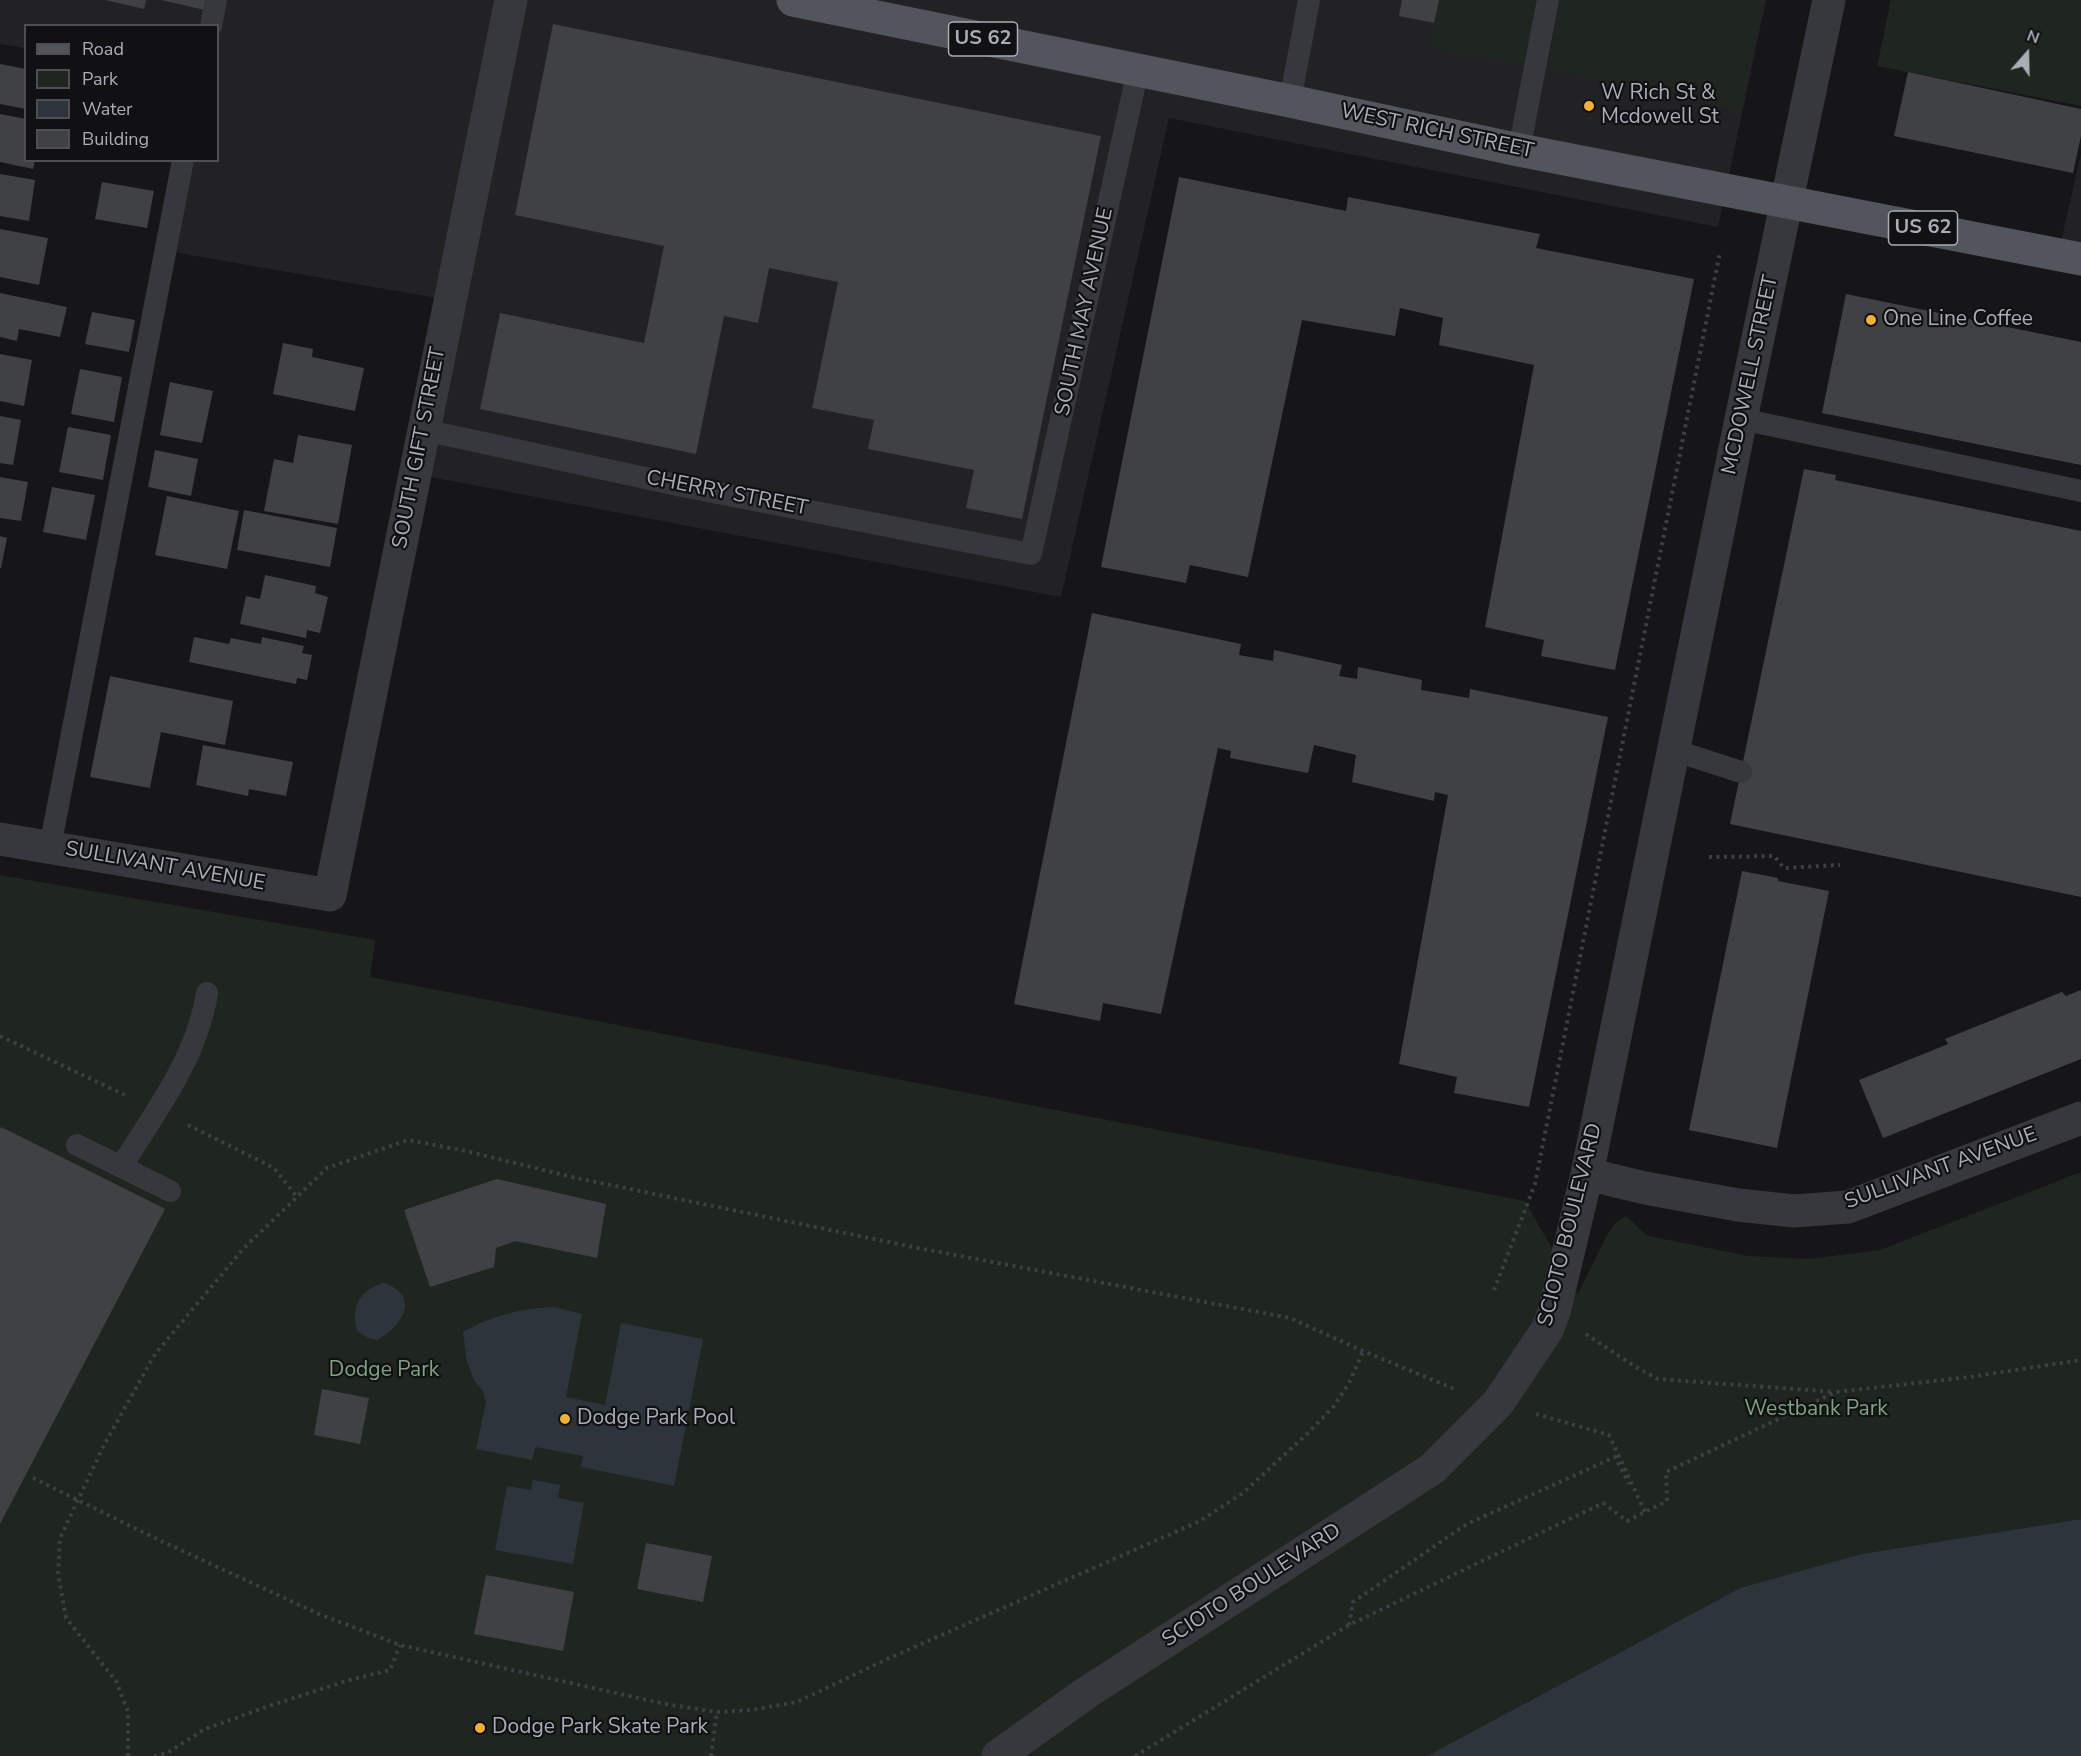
<!DOCTYPE html>
<html>
<head>
<meta charset="utf-8">
<style>
	body { margin:0 }
	#map { position:relative; width:2081px; height:1756px; overflow:hidden; background:#161618; font-family:"Nunito Sans",sans-serif }
	canvas { display:block }
	.legend { position:absolute; left:24px; top:24px; width:195px; height:138px; box-sizing:border-box; background:#111113; border:2px solid #4d4f55; margin:0; padding:8px 10px; list-style:none; font-size:18px; color:#a8adb8 }
	.legend li { display:flex; align-items:center; gap:12px; height:30px }
	.legend b { width:30px; border:2px solid #4d4f55 }
	.north { position:absolute; left:1997px; top:24px; width:60px; height:60px; -webkit-text-stroke:4px #111113; paint-order:stroke; rotate:20deg; font-size:16px; font-weight:700; line-height:24px; text-align:center; color:#a8adb8 }
	.north::after { content:''; display:block; margin:auto; width:21px; height:27px; background:#a8adb8; clip-path:polygon(50% 0,100% 100%,50% 72%,0 100%) }
</style>
</head>
<body>
<div id="map">
<canvas width="2081" height="1756"></canvas>
<ul class="legend">
<li><b style="height:8px;background:#53555c"></b>Road</li>
<li><b style="height:16px;background:#1e261f"></b>Park</li>
<li><b style="height:16px;background:#2c353c"></b>Water</li>
<li><b style="height:16px;background:#404145"></b>Building</li>
</ul>
<div class="north">N</div>
</div>
<script>
const ctx = document.querySelector('canvas').getContext('2d');
ctx.lineJoin = 'round';
function fill(path, color) {
  ctx.fillStyle = color;
  ctx.fill(path, 'evenodd');
}
function strokePath(path, color, width, dash) {
  ctx.strokeStyle = color;
  ctx.lineWidth = width;
  ctx.lineCap = dash ? 'butt' : 'round';
  ctx.setLineDash(dash || []);
  ctx.stroke(path);
}
function drawText(font, color, halo, rows, align = 'center') {
  ctx.font = font + ' "Nunito Sans",sans-serif';
  ctx.lineWidth = 4.5;
  ctx.setLineDash([]);
  ctx.textBaseline = 'middle';
  ctx.strokeStyle = halo;
  ctx.fillStyle = color;
  for (const [text, x, y, turn = 0] of rows) {
    ctx.save();
    ctx.translate(x, y);
    ctx.rotate((+turn || 0) * Math.PI / 180);
    ctx.textAlign = isNaN(turn) ? turn : align;
    if (halo) ctx.strokeText(text, 0, 0);
    ctx.fillText(text, 0, 0);
    ctx.restore();
  }
}
fill(new Path2D(`
	M0,0H1766L1718,227L1169,118L1061,597L415,474L448,300L173,252L189,161L218,160V26H26L25,48L0,44Z
	M2081,154V259L2058,254Z`), '#222225');
fill(new Path2D(`
	M1440,0H1542L1528,66L1429,47Z
	M1562,0H1764L1741,111L1547,69Z
	M1891,0H2081V106L1877,66Z
	M0,875L375,940L370,977L1525,1201L1578,1294L1606,1237L1614,1224L1626,1216L1648,1236L1748,1256L1809,1259L1880,1250L2081,1172V1519L1861,1554L1740,1588L1427,1756H0Z`), '#1e261f');
fill(new Path2D(`
	M384,1283C421,1296 403,1325 378,1340L368,1338L357,1331C351,1307 359,1290 384,1283Z
	M554,1307L582,1314L566,1397L605,1405L621,1323L703,1339L674,1486L581,1467L583,1456L535,1447L532,1460L476,1449L486,1402L483,1391L474,1380L467,1361L463,1332C492,1315 521,1309 554,1307Z
	M533,1480L560,1485L558,1498L584,1503L573,1564L495,1550L507,1486L531,1490Z
	M2081,1519V1756H1427L1740,1588L1861,1554Z`), '#2c353c');
fill(new Path2D(`
	M105,0H146L144,9Z
	M161,0H206L205,10Z
	M1402,0H1439L1434,23L1399,16Z
	M553,24L1101,136L1022,519L966,508L974,470L868,449L874,420L812,408L838,282L769,268L758,323L724,316L696,454L480,409L500,313L644,343L664,246L515,215Z
	M0,64L26,69V109L0,104Z
	M1908,72L2081,109V136L2073,173L1894,136Z
	M0,114L26,119V160H35L33,169L0,162Z
	M0,174L35,180L29,221L0,216Z
	M1179,177L1346,211L1348,197L1540,234L1536,248L1694,279L1615,670L1541,656L1544,640L1485,627L1534,365L1439,345L1443,318L1400,308L1395,336L1302,320L1248,577L1190,565L1186,583L1101,567Z
	M102,182L154,191L147,228L95,219Z
	M0,229L48,238L39,285L0,277Z
	M0,293L67,307L60,337L19,329L17,341L0,337Z
	M1846,294L2081,342V465L1822,413Z
	M92,312L135,320L129,352L85,344Z
	M283,343L313,349L312,357L364,368L355,411L273,394Z
	M0,354L32,360L24,406L0,401Z
	M80,369L122,377L114,422L71,414Z
	M170,382L213,391L202,443L160,435Z
	M0,416L21,420L13,465L0,463Z
	M68,427L111,435L103,480L59,472Z
	M298,435L352,445L338,524L264,511L274,459L293,463Z
	M155,450L198,459L191,496L148,487Z
	M1804,469L1836,475L1835,480L2081,531V897L1730,824Z
	M0,477L28,482L21,521L0,518Z
	M52,487L95,495L86,540L43,532Z
	M167,496L239,511L227,569L155,555Z
	M244,510L337,528L330,567L237,550Z
	M0,536L7,538L1,568H0Z
	M265,575L316,586L315,593L328,597L320,633L307,630L306,638L240,624L246,596L260,599Z
	M1092,613L1241,644L1239,655L1273,661L1274,650L1342,665L1339,676L1357,679L1358,667L1422,680L1421,690L1469,698L1470,689L1608,717L1529,1107L1454,1093L1457,1077L1399,1064L1448,795L1435,792L1434,801L1352,782L1356,755L1314,745L1308,773L1230,758L1231,751L1218,748L1161,1014L1103,1003L1100,1021L1014,1004Z
	M194,637L229,644L231,638L261,644L262,637L304,646L302,653L312,655L307,680L297,678L296,684L189,662Z
	M110,676L233,701L225,745L161,732L150,788L90,777Z
	M203,745L293,762L286,796L249,789L248,796L196,785Z
	M1742,871L1778,878V881L1829,891L1777,1148L1689,1130Z
	M2081,990V1059L1883,1138L1859,1080L1948,1044L1945,1039L2062,992L2066,996Z
	M1,1127L165,1209L0,1524V1130Z
	M497,1179L606,1204L597,1258L515,1241L496,1248L494,1267L430,1287L404,1210Z
	M322,1389L369,1398L360,1444L314,1435Z
	M646,1543L712,1556L703,1602L637,1589Z
	M486,1575L574,1592L563,1651L474,1634Z`), '#404145');
strokePath(new Path2D(`
	M1709,857L1774,856L1784,868L1840,865
	M0,1036L127,1096
	M188,1125L274,1168L297,1197
	M1494,1290L1535,1184L1720,252
	M1586,1334L1634,1366L1658,1379L1835,1392
	M1536,1414L1609,1435L1645,1512
	M33,1478L159,1540L319,1614L400,1645L665,1704L717,1712L751,1710L797,1702L885,1660L1200,1521L1243,1493L1309,1432L1334,1406L1349,1383L1363,1351
	M1349,1625L1353,1602L1467,1524L1615,1457L1629,1484
	M128,1756V1712L116,1681L66,1618L58,1574L60,1538L104,1445L155,1354L244,1248L327,1168L408,1140L466,1151L576,1178L918,1248L1290,1318L1363,1351L1457,1390
	M154,1756L167,1753L205,1729L269,1706L346,1681L390,1670L400,1645
	M711,1756L717,1712
	M1135,1756L1349,1625L1603,1503L1627,1521L1667,1501L1666,1472L1836,1392L1970,1377L2081,1360`), '#3d3f44', 4, [3, 4.5]);
strokePath(new Path2D(`
	M211,26L216,0
	M1290,101L1309,0
	M1519,150L1548,0
	M1741,419L2081,491
	M424,430L682,486L1031,554L1138,70
	M1673,750L1741,772
	M50,847L183,160
	M77,1145L170,1191
	M121,1167C155,1112 197,1058 207,993`), '#37383d', 22);
strokePath(new Path2D(`
	M1587,1174L1645,1188L1738,1205L1794,1211L1848,1207L2081,1118
	M998,1756L1086,1693L1432,1469L1498,1403L1547,1330L1554,1312L1587,1174L1741,419L1829,0`), '#37383d', 33);
strokePath(new Path2D(`
	M0,839L330,895L511,0`), '#37383d', 33);
strokePath(new Path2D(`
	M793,0L1290,101L1519,150L2081,259`), '#53555c', 33);
for (const [x, y, r, color] of [
	[1589,106,6,"#f2b134"],
	[1871,320,6,"#f2b134"],
	[565,1419,6,"#f2b134"],
	[480,1728,6,"#f2b134"]
]) {
  const dot = new Path2D();
  dot.arc(x, y, r, 0, 2 * Math.PI);
  ctx.fillStyle = color;
  ctx.fill(dot);
  strokePath(dot, '#111113', 2);
}
for (const [x, y, w] of [
	[983,39,69],
	[1923,228,69]
]) {
  const box = new Path2D();
  box.roundRect(x - w / 2, y - 17, w, 34, 4.5);
  ctx.fillStyle = '#111113';
  ctx.fill(box);
  strokePath(box, '#a8adb8', 1.5);
}
drawText('bold 20px', '#a8adb8', null, [
	["US 62",983,39],
	["US 62",1923,228]
]);
drawText('21px', '#a8adb8', '#111113', [
	["W Rich St &",1601,94],
	["Mcdowell St",1601,118],
	["One Line Coffee",1883,320],
	["Dodge Park Pool",577,1419],
	["Dodge Park Skate Park",492,1728]
], 'left');
drawText('21px', '#a8adb8', '#111113', [
	["WEST RICH STREET",1437,132,12],
	["SOUTH MAY AVENUE",1085,312,-78],
	["MCDOWELL STREET",1751,375,-78],
	["SOUTH GIFT STREET",420,448,-79],
	["CHERRY STREET",727,494,11],
	["SULLIVANT AVENUE",165,867,10],
	["SULLIVANT AVENUE",1941,1169,-20],
	["SCIOTO BOULEVARD",1571,1225,-76],
	["SCIOTO BOULEVARD",1252,1586,-33]
]);
drawText('21px', '#7fa381', '#111113', [
	["Dodge Park",384,1371],
	["Westbank Park",1816,1410]
]);
</script>
</body>
</html>
